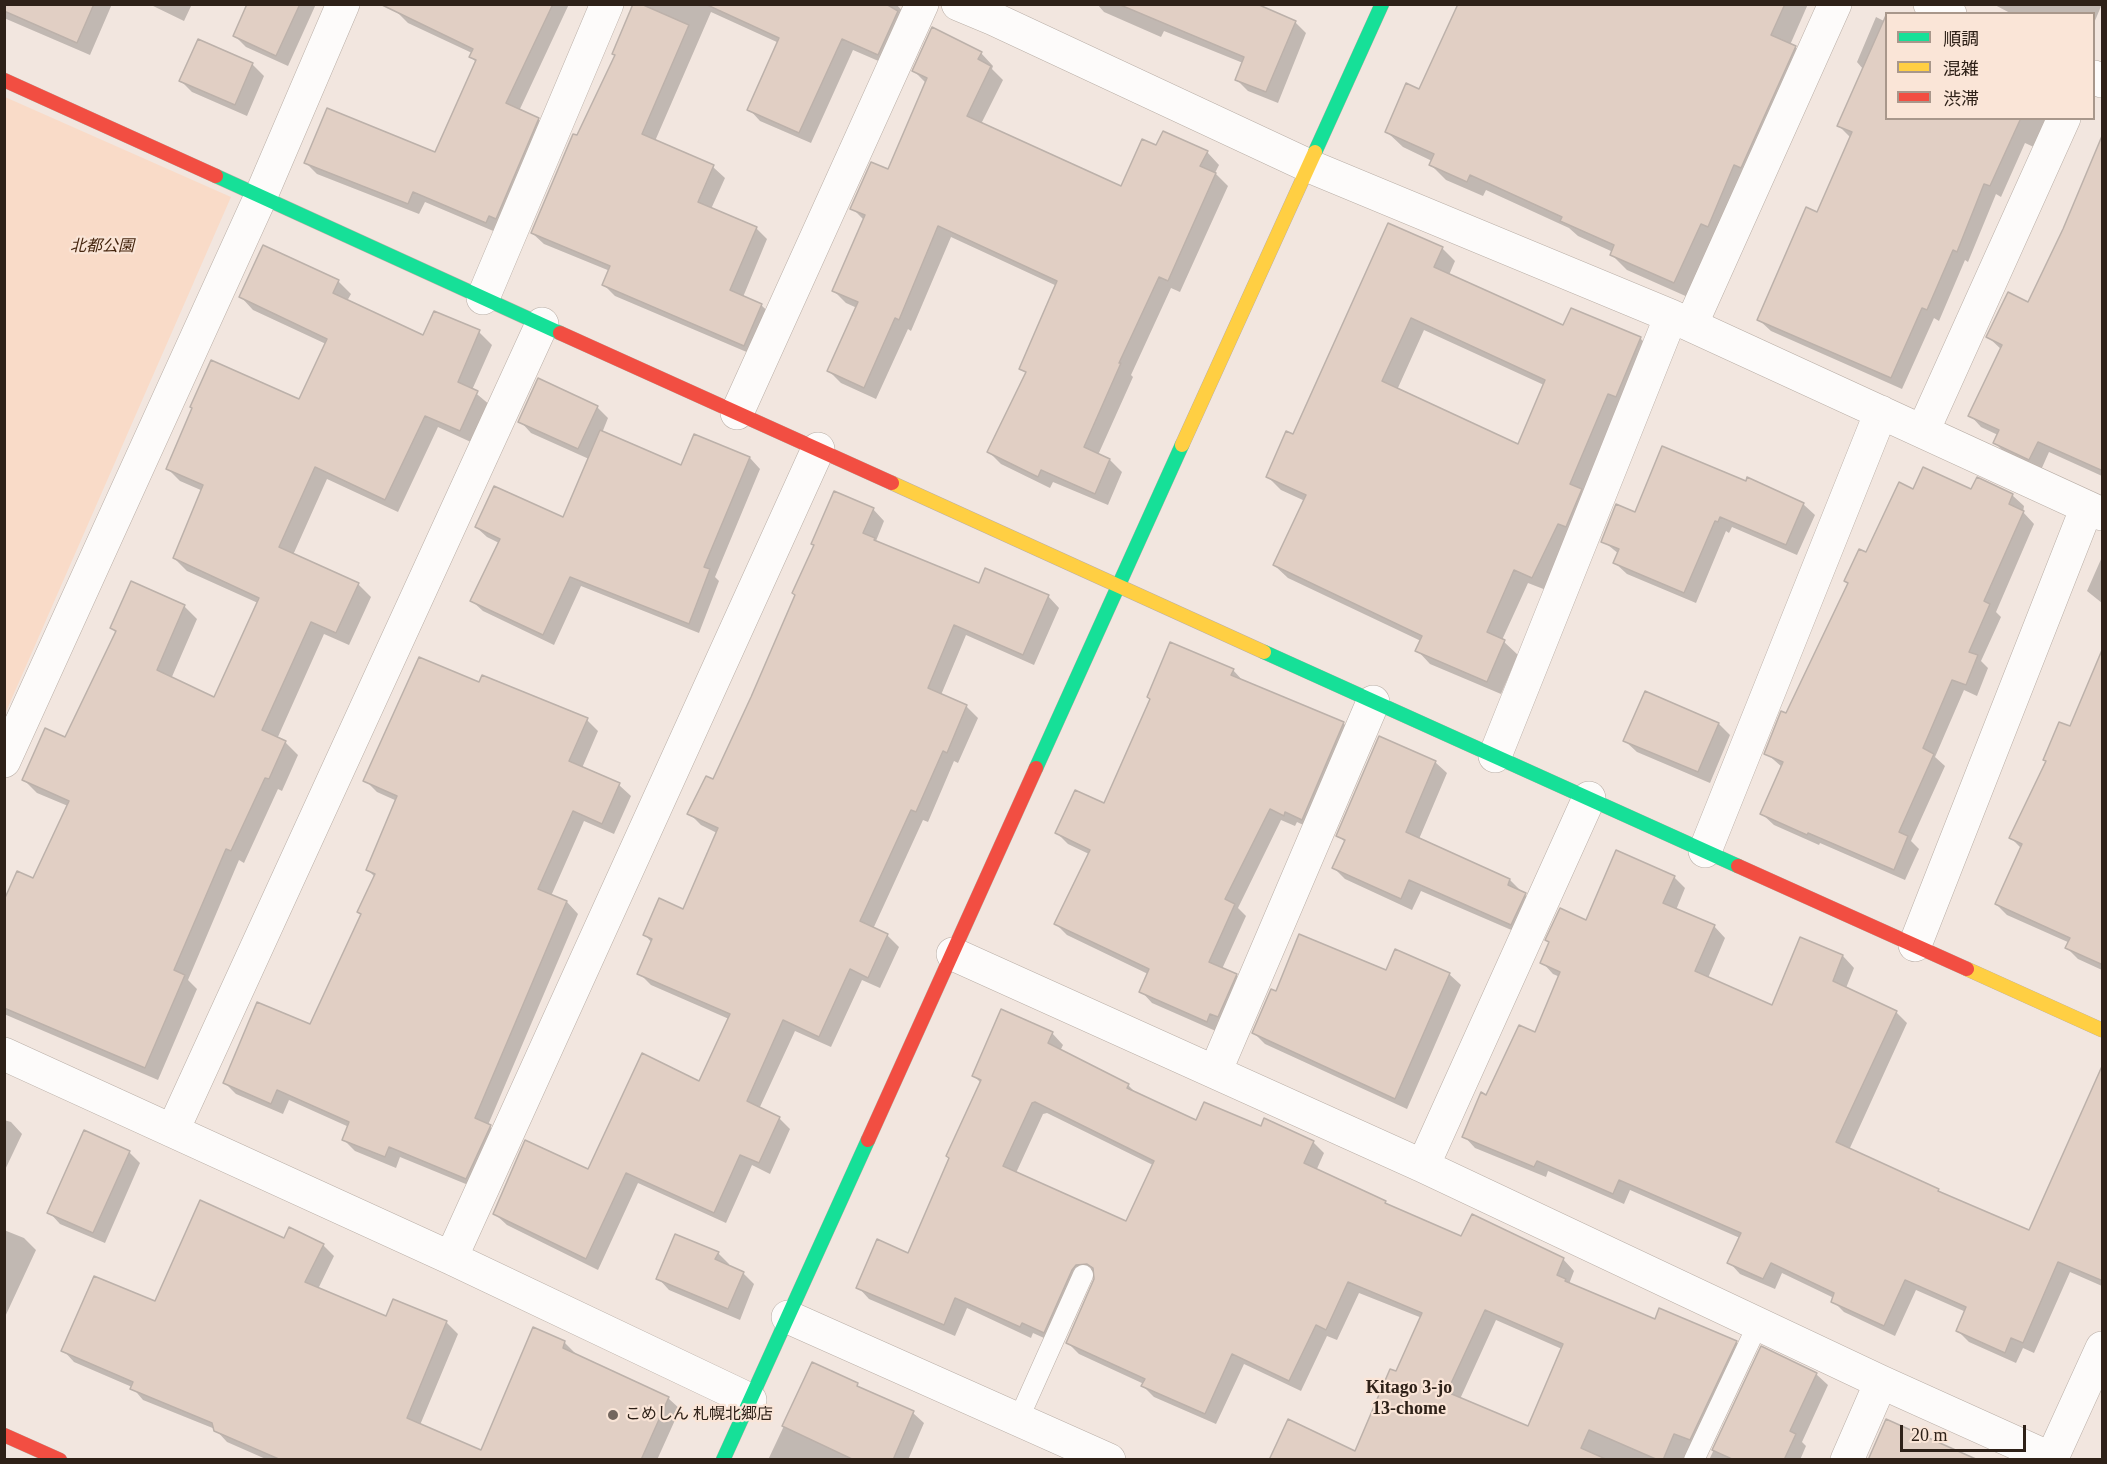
<!DOCTYPE html>
<html>
<head>
<meta charset="utf-8">
<style>
	body { margin:0 }
	#map { position:relative; width:2107px; height:1464px; overflow:hidden; background:#f2e6df; font-family:"Times New Roman","Noto Sans JP",serif }
	canvas { display:block }
	.frame { position:absolute; inset:0; border:6px solid #2e2118; pointer-events:none }
	.legend { position:absolute; left:1885px; top:12px; width:210px; height:108px; box-sizing:border-box; background:#fae5d7; border:2px solid #a8978b; margin:0; padding:8px 10px; list-style:none; font-size:18px; color:#2e2118 }
	.legend li { display:flex; align-items:center; gap:12px; height:30px }
	.legend b { width:30px; border:2px solid #a8978b }
	.scale { position:absolute; left:1900px; top:1425px; width:126px; height:27px; box-sizing:border-box; border:3px solid #2e2118; border-top:0; padding-left:8px; font-size:18px; line-height:21px; white-space:nowrap; color:#2e2118; -webkit-text-stroke:4px #fae5d7; paint-order:stroke }
</style>
</head>
<body>
<div id="map">
<canvas width="2107" height="1464"></canvas>
<div class="frame"></div>
<ul class="legend">
<li><b style="height:8px;background:#16e098"></b>順調</li>
<li><b style="height:8px;background:#ffcf43"></b>混雑</li>
<li><b style="height:8px;background:#f24e42"></b>渋滞</li>
</ul>
<div class="scale">20 m</div>
</div>
<script>
const ctx = document.querySelector('canvas').getContext('2d');
ctx.lineJoin = 'round';
function fill(path, color) {
  ctx.fillStyle = color;
  ctx.fill(path, 'evenodd');
}
function strokePath(path, color, width, dash) {
  ctx.strokeStyle = color;
  ctx.lineWidth = width;
  ctx.lineCap = dash ? 'butt' : 'round';
  ctx.setLineDash(dash || []);
  ctx.stroke(path);
}
function drawText(font, color, halo, rows, align = 'center') {
  ctx.font = font + ' "Times New Roman","Noto Sans JP",serif';
  ctx.lineWidth = 4.5;
  ctx.setLineDash([]);
  ctx.textBaseline = 'middle';
  ctx.strokeStyle = halo;
  ctx.fillStyle = color;
  for (const [text, x, y, turn = 0] of rows) {
    ctx.save();
    ctx.translate(x, y);
    ctx.rotate((+turn || 0) * Math.PI / 180);
    ctx.textAlign = isNaN(turn) ? turn : align;
    if (halo) ctx.strokeText(text, 0, 0);
    ctx.fillText(text, 0, 0);
    ctx.restore();
  }
}
fill(new Path2D(`
	M5,97L231,197L5,714Z`), '#f9dbc8');
fill(new Path2D(`
	M4,4H112L90,55L4,18Z
	M149,4H192L184,21Z
	M249,4H316L288,66L246,47L235,36Z
	M495,4H569L519,111L538,119L549,130L498,233L425,202L419,214L317,174L306,163L436,154L477,63L471,57L472,53L408,23L396,11Z
	M634,4H896L907,16L890,66L853,50L811,143L760,121L749,109L779,43L711,12L655,141L713,167L725,178L711,209L756,228L767,239L743,297L761,305L773,316L756,356L615,296L604,285L610,271L544,244L532,233L616,56Z
	M1097,4H1254L1295,22L1306,33L1278,103L1248,91L1236,79L1243,63L1164,31L1161,37L1104,12Z
	M1656,4H1808L1790,45L1795,47L1811,63L1690,298L1627,270L1612,255L1613,252L1578,236L1569,228L1486,190L1483,196L1446,180L1430,164L1432,161L1403,147L1387,132L1420,91Z
	M1993,4H2102L2094,23V14H2012Z
	M1876,17L1886,22V118H2049L2036,148L2025,143L2001,197L1996,194L1968,262L1965,260L1939,321L1934,318L1902,389L1771,331L1759,320L1818,214L1851,138L1838,125L1863,69L1857,62Z
	M198,41L252,64L264,76L247,116L192,92L181,81Z
	M981,53L993,66L992,69L1003,80L981,124L1121,188L1157,147L1207,152L1219,165L1215,173L1228,186L1180,292L1171,288L1131,375L1133,377L1098,455L1110,460L1122,472L1108,505L1053,482L1050,488L1001,464L989,452L1027,374L1020,368L1057,286L951,237L911,331L908,329L876,399L841,383L828,370L857,308L846,303L833,290L864,220L852,208L889,171L926,83L914,71Z
	M2102,138V476L2049,452L2041,470L2006,454L1995,443L1998,435L1981,427L1970,415L2002,350L1988,337L2029,304L2064,230Z
	M1442,248L1455,261L1449,275L1564,327L1640,338L1654,352L1546,590L1528,583L1502,640L1518,655L1501,694L1430,664L1417,650L1421,641L1288,578L1274,565L1305,501L1281,490L1268,477L1294,436ZM1424,330L1544,385L1519,446L1397,390Z
	M338,281L351,294L347,301L424,337L479,332L492,345L472,390L490,405L473,443L438,427L398,512L327,479L293,555L358,584L371,597L349,645L324,634L277,739L286,743L298,755L282,791L278,789L244,863L239,860L188,980L197,989L158,1080L4,1014V903L33,880L68,806L37,793L24,780L66,739L116,633L112,628L184,606L197,619L171,679L215,699L258,603L187,571L174,558L203,491L180,481L167,468L299,401L326,344L253,310L241,297Z
	M597,407L608,418L602,433L682,467L695,436L750,458L760,469L715,577L719,581L699,633L581,586L554,645L483,611L472,601L499,543L487,537L476,527L564,519L589,459L531,433L520,421Z
	M1913,491H1972L2012,495L2024,506L2023,512L2034,524L1996,612L2001,617L1981,661L1988,668L1977,696L1964,690L1935,757L1945,766L1911,841L1919,849L1905,880L1820,843L1819,845L1774,825L1762,814L1782,767L1766,753L1786,715L1849,585L1845,581Z
	M1803,504L1815,515L1797,555L1732,527L1729,533L1726,531L1696,603L1627,574L1615,563L1619,554L1603,541L1636,513Z
	M873,509L884,521L876,541L878,543L979,585L1048,596L1059,608L1034,665L966,635L941,695L967,707L978,718L958,763L954,761L928,822L923,820L873,929L887,935L899,947L880,988L862,980L831,1047L795,1031L759,1109L779,1118L790,1129L770,1174L752,1165L726,1223L638,1183L598,1270L507,1225L495,1214L589,1171L700,1083L729,1019L651,985L639,973L652,943L645,935L684,911L717,833L701,825L689,813L713,781Z
	M2102,557V603L2087,591Z
	M1233,670L1244,682L1343,723L1355,734L1314,830L1297,822L1295,826L1281,820L1238,908L1246,916L1222,969L1236,975L1247,986L1218,1032L1152,1003L1141,991L1148,974L1067,935L1056,924L1089,854L1068,844L1057,833L1104,805Z
	M2102,680V970L2078,959L2067,948L2070,943L2007,915L1996,904L2022,849L2010,837L2071,728Z
	M479,684L587,720L598,731L582,768L619,785L631,796L614,834L584,821L551,896L567,902L578,914L488,1125L501,1137L478,1189L400,1157L396,1168L355,1151L344,1140L349,1127L289,1100L283,1114L236,1094L224,1082L310,1026L362,915L375,877L368,870L397,801L377,792L365,780Z
	M1719,724L1730,735L1710,783L1637,752L1625,741Z
	M1435,762L1447,773L1419,839L1510,880L1536,906L1523,935L1421,891L1412,910L1345,879L1334,868L1345,842L1338,835Z
	M1674,877L1685,888L1676,910L1714,926L1725,938L1708,978L1773,1007L1801,939L1843,956L1854,968L1846,988L1896,1012L1907,1023L1849,1150L1938,1191L1942,1195L2030,1232L2100,1070L2102,1071V1286L2070,1272L2034,1353L2023,1348L2016,1363L1969,1342L1958,1331L1966,1312L1916,1290L1895,1336L1844,1312L1833,1301L1834,1298L1782,1273L1775,1289L1740,1274L1729,1262L1740,1238L1630,1190L1624,1204L1548,1171L1546,1177L1475,1148L1464,1136L1487,1097L1536,1034L1560,977L1553,974L1542,962L1586,922Z
	M1387,972L1449,974L1461,985L1407,1109L1265,1044L1254,1033L1277,993Z
	M1052,1033L1063,1045L1060,1051L1128,1085L1138,1095L1197,1122L1261,1127L1313,1142L1324,1153L1316,1171L1388,1206L1462,1238L1563,1259L1574,1271L1569,1284L1656,1321L1736,1342L1747,1353L1697,1460H1270L1355,1453L1396,1373L1422,1318L1359,1293L1337,1340L1327,1336L1301,1391L1244,1364L1216,1424L1154,1397L1143,1386L1144,1384L1079,1354L1068,1343L1096,1280L1095,1275L1088,1276L1055,1343L1033,1333L1031,1338L967,1308L955,1336L869,1299L858,1287L909,1255L981,1083L973,1075ZM1047,1113L1153,1165L1127,1223L1016,1173L1043,1114ZM1496,1320L1562,1349L1529,1428L1460,1399Z
	M4,1120L11,1122L22,1134L4,1172Z
	M129,1152L140,1163L105,1243L60,1224L49,1212Z
	M4,1230L24,1238L36,1250L4,1319Z
	M285,1240L323,1245L334,1256L318,1289L387,1318L394,1301L447,1323L458,1334L420,1425L482,1452L565,1343L576,1354L668,1398L680,1409L657,1460H268L227,1442L215,1429L143,1400L132,1387L74,1362L63,1350Z
	M718,1253L729,1264L728,1267L743,1273L754,1284L740,1320L669,1290L658,1278Z
	M1762,1348L1816,1374L1828,1385L1802,1442L1806,1446L1800,1460H1709Z
	M813,1364L857,1385L863,1390L913,1413L924,1423L908,1460H768Z`), '#0003');
const building = new Path2D(`
	M4,4H94L77,43L4,11Z
	M247,4H300L276,56L233,36Z
	M380,4H553L506,103L539,118L496,219L489,216L486,223L413,192L408,204L304,163L327,108L435,152L476,60L469,57L473,49Z
	M633,4H641L689,25L642,134L714,165L698,202L757,227L730,290L762,304L744,346L602,285L610,266L531,233L573,134L577,135L615,55L612,54Z
	M705,4H886L898,11L878,55L842,39L799,133L747,110L779,38Z
	M1118,4H1257L1296,21L1266,92L1235,80L1244,57Z
	M1458,4H1785L1771,35L1796,46L1741,168L1734,165L1708,227L1701,224L1674,283L1610,255L1614,245L1560,221L1562,217L1470,175L1467,182L1429,165L1434,154L1385,132L1406,83L1419,89Z
	M1887,13V118H2021L1990,186L1984,184L1957,252L1953,250L1927,310L1922,308L1891,378L1757,320L1806,207L1817,212L1852,132L1837,126Z
	M932,27L982,52L978,59L991,66L967,116L1121,186L1142,139L1156,145L1163,131L1208,151L1200,166L1216,173L1168,281L1159,277L1119,363H1121L1084,447L1110,459L1095,494L1041,470L1038,477L987,452L1026,372L1019,369L1057,281L938,226L899,320L895,318L864,388L827,371L858,302L832,291L865,215L850,209L871,162L888,169L927,78L912,71Z
	M198,39L253,63L235,105L179,81Z
	M2102,136H2103V471L2038,442L2029,460L1993,443L1999,430L1968,416L2002,345L1986,337L2008,292L2028,302L2063,229Z
	M1388,223L1443,247L1434,267L1563,325L1571,308L1641,337L1616,397L1608,394L1570,484L1582,489L1566,527L1558,524L1532,578L1514,570L1487,632L1505,640L1487,682L1415,651L1422,636L1273,565L1306,495L1266,477L1286,431L1293,434ZM1411,318L1545,380L1518,444L1382,381Z
	M263,245L339,280L333,293L423,335L434,311L480,330L458,382L478,391L460,431L425,416L385,500L315,467L279,547L359,583L336,633L311,622L262,730L286,741L269,779L265,778L231,851L226,849L174,970L185,975L145,1068L4,1008V900L17,871L33,878L69,801L22,780L45,728L65,737L116,631L110,628L131,581L185,605L157,670L214,697L259,598L173,558L203,485L166,469L192,408L190,407L211,360L299,399L327,339L239,297Z
	M538,378L598,406L578,449L518,422Z
	M600,430L681,465L694,434L750,457L704,567L710,569L689,624L570,577L543,635L470,601L500,539L475,527L494,486L563,517Z
	M1662,446L1746,481L1747,477L1804,503L1786,545L1720,517L1718,522L1715,521L1684,593L1613,563L1619,549L1601,542L1616,504L1635,512Z
	M1923,467L1971,489L1977,477L2013,494L2009,504L2024,511L1984,601L1990,604L1969,652L1978,655L1966,685L1952,680L1923,748L1934,754L1899,832L1908,836L1894,870L1808,833L1807,835L1760,814L1783,762L1764,754L1781,711L1786,713L1848,583L1844,581L1859,549L1866,552L1899,482L1913,489Z
	M834,491L874,508L863,533L875,538L874,540L979,583L985,568L1049,595L1023,655L954,625L928,688L967,705L947,753L943,751L916,812L911,810L860,921L888,934L868,978L850,969L819,1037L783,1020L747,1101L780,1117L759,1163L740,1155L714,1213L626,1173L586,1259L493,1214L525,1140L588,1169L642,1053L699,1081L730,1014L637,974L652,939L643,935L659,898L683,909L718,828L687,814L706,776L713,779L751,697L795,595L792,593L814,545L811,544Z
	M1170,642L1234,669L1231,675L1344,722L1302,820L1285,812L1284,816L1270,809L1225,899L1235,904L1209,962L1237,974L1218,1017L1210,1014L1207,1022L1139,992L1149,969L1054,924L1090,850L1055,833L1075,790L1104,803L1150,699L1147,697Z
	M2102,650H2103V965L2065,948L2070,938L1995,904L2022,844L2009,838L2046,761L2043,760L2059,722L2070,726Z
	M419,657L479,682L482,675L588,718L569,761L620,783L602,824L573,811L538,889L567,901L475,1118L491,1125L466,1179L389,1147L385,1157L342,1140L349,1122L277,1090L271,1104L223,1083L257,1002L310,1024L361,914L357,912L375,874L366,870L397,796L363,781Z
	M1645,691L1719,723L1698,772L1623,741Z
	M1379,736L1436,761L1406,832L1510,879L1508,885L1526,893L1511,925L1409,880L1401,899L1332,868L1345,840L1336,836Z
	M1616,850L1675,876L1663,903L1715,925L1695,971L1772,1005L1800,937L1843,955L1833,981L1897,1011L1836,1142L1939,1189L1938,1191L2029,1230L2103,1064V1281L2058,1262L2023,1343L2011,1338L2005,1353L1956,1331L1966,1307L1905,1280L1884,1326L1831,1302L1834,1293L1771,1263L1763,1279L1727,1263L1741,1233L1619,1180L1613,1194L1537,1161L1534,1167L1462,1137L1481,1092L1486,1095L1519,1025L1535,1032L1560,972L1540,963L1549,942L1545,940L1560,908L1586,920Z
	M1299,934L1386,970L1395,949L1450,973L1395,1099L1252,1033L1271,989L1276,991Z
	M1001,1009L1053,1032L1048,1043L1129,1084L1127,1088L1196,1120L1204,1102L1261,1126L1264,1118L1314,1141L1304,1163L1386,1201L1385,1203L1461,1236L1472,1214L1564,1258L1557,1275L1566,1279L1565,1281L1655,1319L1659,1308L1737,1341L1690,1440L1674,1434L1663,1460H1658L1589,1430L1581,1448L1608,1460H1269L1288,1419L1355,1451L1390,1369L1396,1371L1422,1313L1348,1282L1326,1330L1316,1325L1289,1381L1232,1354L1205,1414L1141,1386L1145,1379L1066,1343L1094,1279L1093,1268L1087,1264L1076,1265L1072,1270L1044,1333L1022,1323L1020,1327L955,1298L944,1325L856,1288L877,1239L908,1253L949,1158L946,1156L981,1080L972,1076ZM1035,1102L1154,1161L1126,1221L1003,1166L1032,1103ZM1485,1310L1563,1344L1528,1426L1447,1392Z
	M84,1130L130,1151L93,1233L47,1213Z
	M200,1200L284,1238L289,1227L324,1244L305,1282L386,1316L393,1299L447,1321L407,1418L481,1450L533,1327L565,1341L563,1348L669,1397L641,1460H281L214,1431L212,1423L130,1389L133,1382L61,1351L94,1276L155,1301Z
	M675,1234L719,1252L715,1259L744,1272L728,1309L656,1279Z
	M1761,1346L1817,1373L1790,1431L1796,1434L1784,1460H1734L1712,1450Z
	M812,1362L858,1383L857,1386L914,1411L893,1460H854L782,1426Z
	M1886,1419L1978,1460H1868Z`);
fill(building, '#e1cfc4');
strokePath(building, '#bcb1aa', 1.5);
const lane = new Path2D(`
	M1019,1418L1083,1275
	M1694,1460L1758,1324`);
const street = new Path2D(`
	M958,4L994,19L1309,166L1671,316L2102,514
	M1930,4L1950,14
	M2094,77L2102,81
	M483,298L607,4
	M1691,325L1835,4
	M737,413L922,4
	M1923,431L2064,118
	M1495,756L1671,316
	M4,761L260,198L343,4
	M1705,851L1881,412
	M1915,945L2087,507
	M953,954L1423,1166L1881,1382L2054,1460
	M4,1054L451,1258L750,1400
	M1215,1072L1373,702
	M173,1130L542,324
	M1423,1166L1589,798
	M451,1258L818,449
	M788,1317L1109,1460
	M1847,1460L1881,1382
	M2051,1460L2102,1348`);
const fast = new Path2D(`
	M1315,152L1382,4
	M216,176L560,333
	M1264,652L1738,866
	M1036,768L1182,445
	M723,1460L868,1140`);
const slow = new Path2D(`
	M1182,445L1315,152
	M892,483L1264,652
	M1967,969L2102,1030`);
const jam = new Path2D(`
	M4,80L216,176
	M560,333L892,483
	M1738,866L1967,969
	M868,1140L1036,768
	M4,1435L60,1460`);
strokePath(lane, '#b9aea6', 21);
strokePath(street, '#b9aea6', 34);
strokePath(fast, '#b9aea6', 15);
strokePath(slow, '#b9aea6', 15);
strokePath(jam, '#b9aea6', 15);
strokePath(lane, '#fdfbfa', 20);
strokePath(street, '#fdfbfa', 33);
strokePath(fast, '#16e098', 14);
strokePath(slow, '#ffcf43', 14);
strokePath(jam, '#f24e42', 14);
for (const [x, y, r, color] of [
	[613,1415,6,"#73665e"]
]) {
  const dot = new Path2D();
  dot.arc(x, y, r, 0, 2 * Math.PI);
  ctx.fillStyle = color;
  ctx.fill(dot);
  strokePath(dot, '#fae5d7', 2);
}
drawText('italic 16px', '#46260f', '#fae5d7', [
	["北都公園",102,247]
]);
drawText('16px', '#2e2118', '#fae5d7', [
	["こめしん 札幌北郷店",625,1415]
], 'left');
drawText('bold 18px', '#2e2118', '#fae5d7', [
	["Kitago 3-jo",1409,1388],
	["13-chome",1409,1409]
]);
</script>
</body>
</html>
